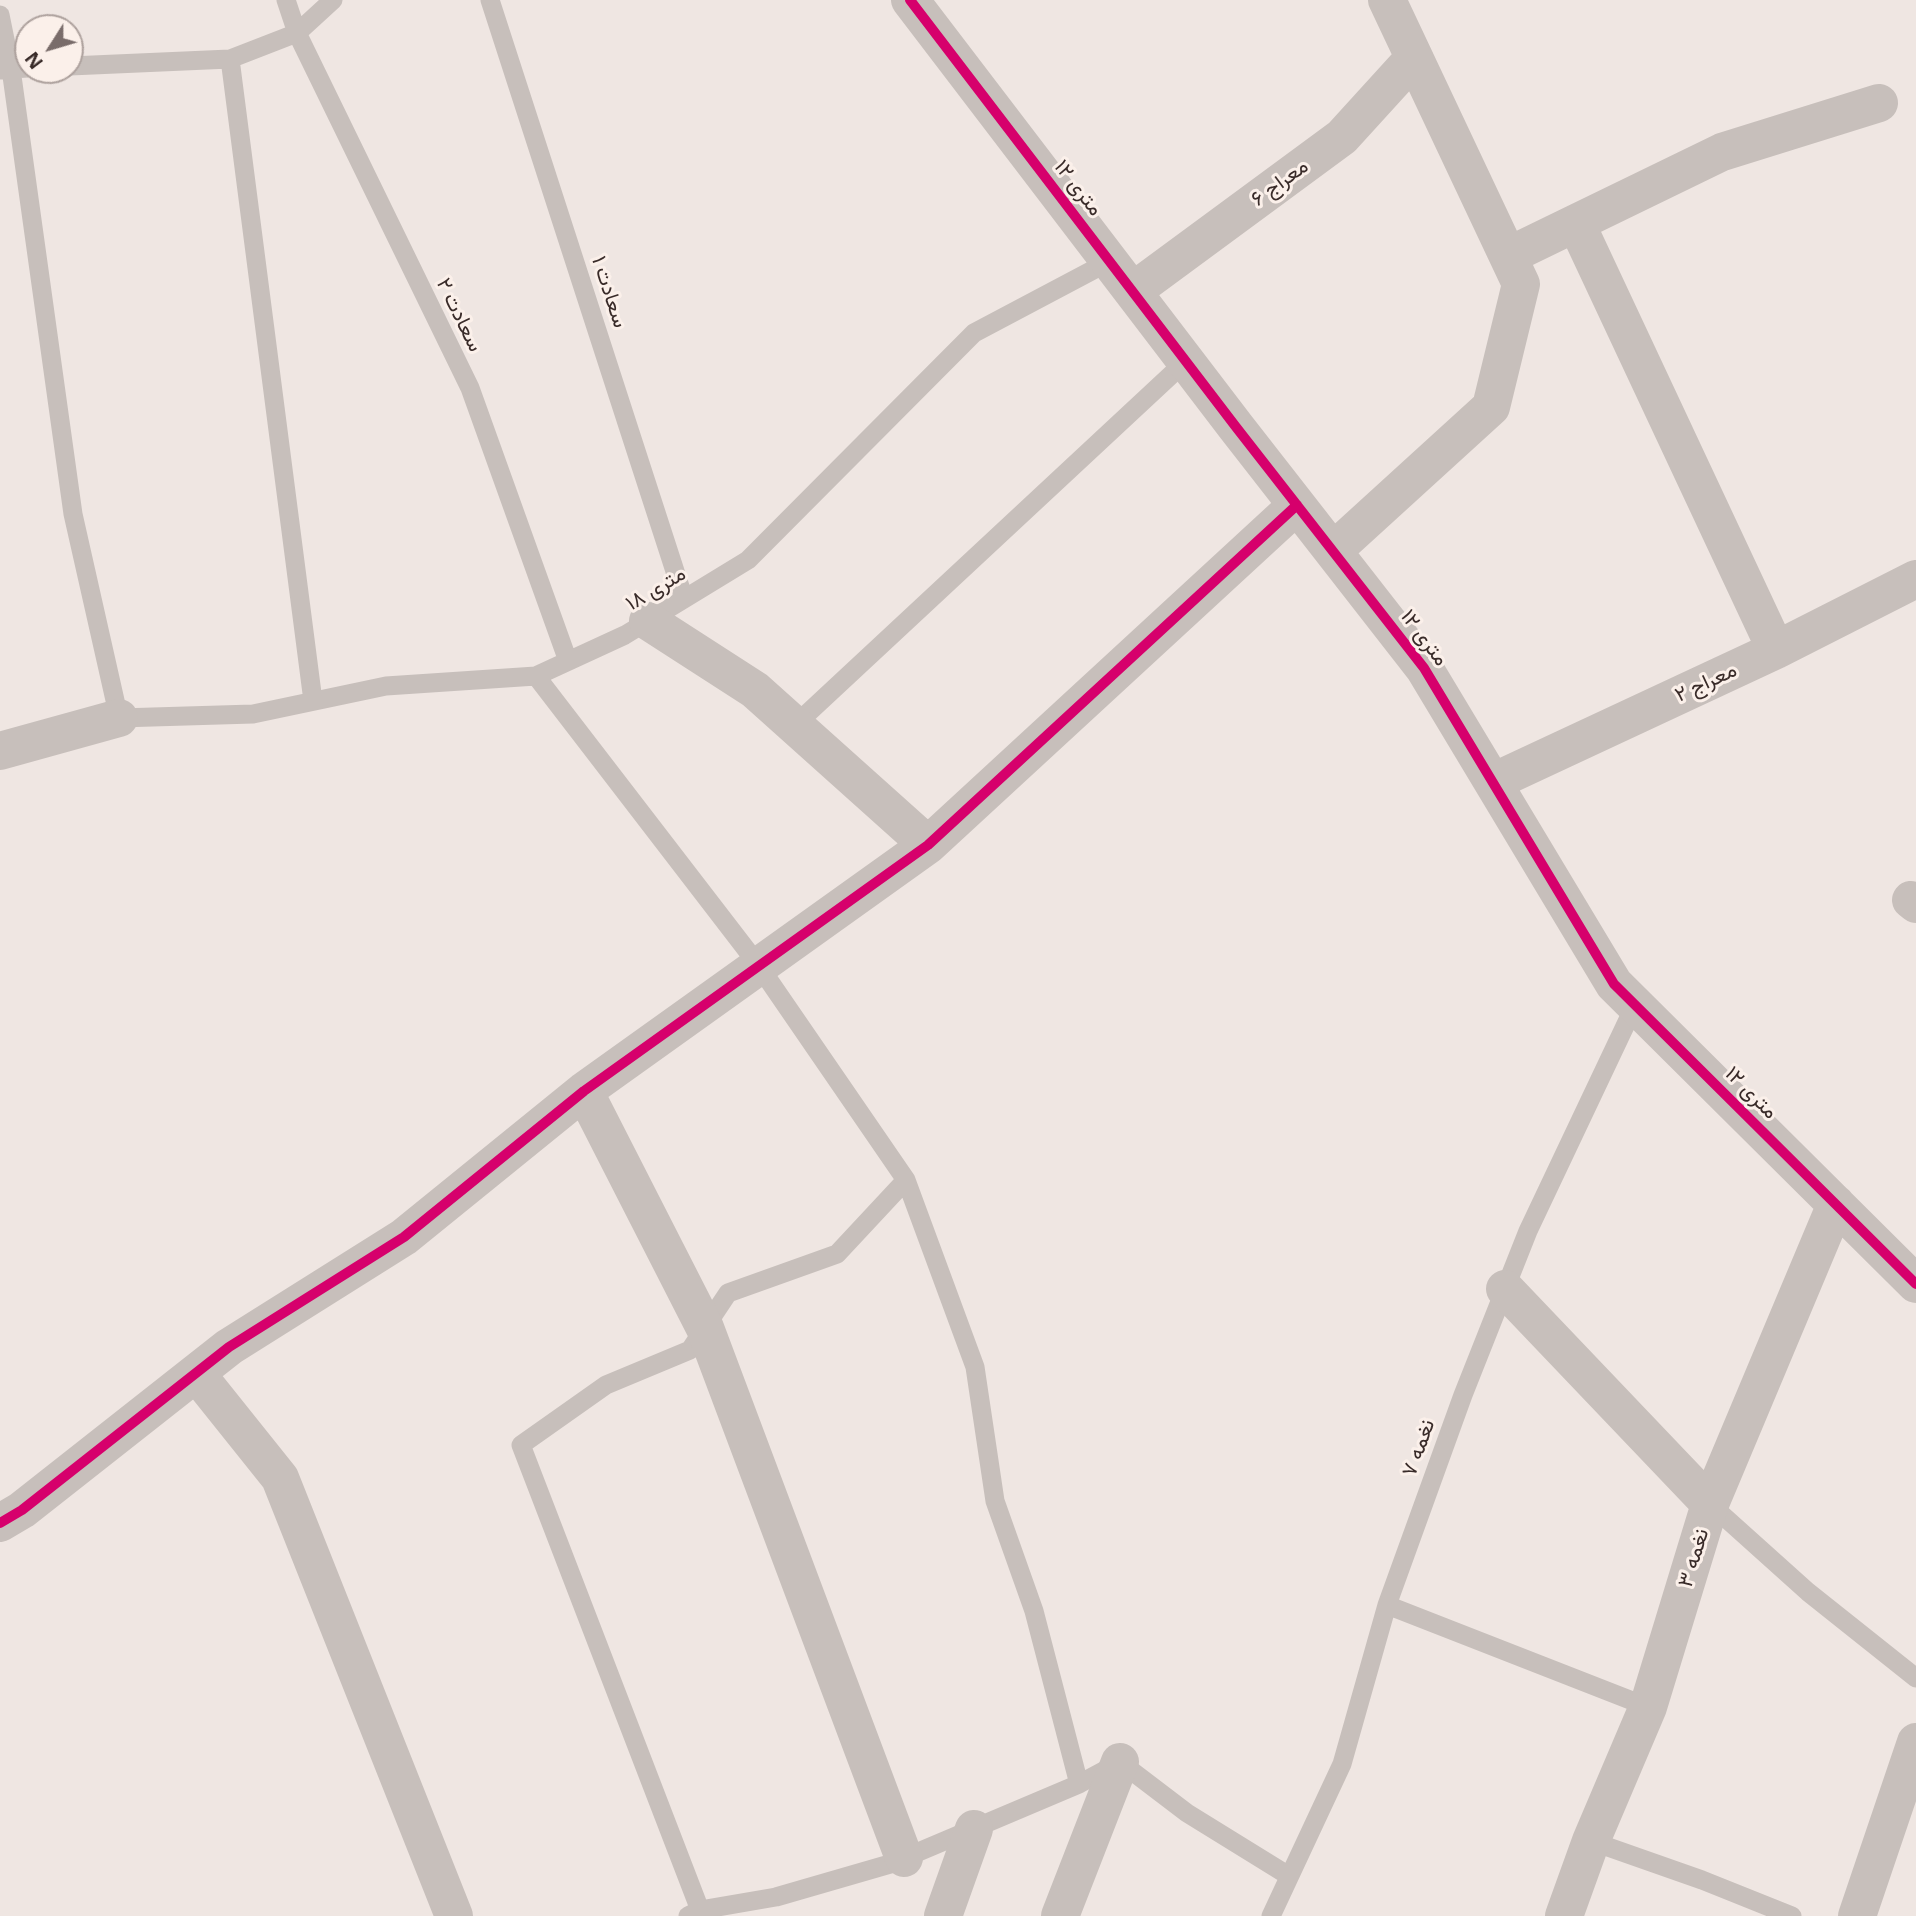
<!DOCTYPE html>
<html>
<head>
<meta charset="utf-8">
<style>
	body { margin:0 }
	#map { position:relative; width:1916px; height:1916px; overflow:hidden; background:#efe6e2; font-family:"Open Sans",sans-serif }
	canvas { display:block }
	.north { position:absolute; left:14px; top:14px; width:70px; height:70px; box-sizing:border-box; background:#fbf0ea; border:2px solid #ada19d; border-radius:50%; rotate:233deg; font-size:19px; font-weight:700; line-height:28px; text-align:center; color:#392b29 }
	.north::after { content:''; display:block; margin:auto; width:24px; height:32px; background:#796c6a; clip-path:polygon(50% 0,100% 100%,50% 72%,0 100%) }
</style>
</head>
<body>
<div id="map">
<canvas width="1916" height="1916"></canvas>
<div class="north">N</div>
</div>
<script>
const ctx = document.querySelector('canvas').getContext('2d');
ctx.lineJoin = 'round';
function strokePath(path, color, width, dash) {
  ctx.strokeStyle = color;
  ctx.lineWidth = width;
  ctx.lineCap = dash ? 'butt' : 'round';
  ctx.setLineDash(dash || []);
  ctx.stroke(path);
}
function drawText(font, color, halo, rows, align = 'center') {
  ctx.font = font + ' "Open Sans",Vazirmatn,sans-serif';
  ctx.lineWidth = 6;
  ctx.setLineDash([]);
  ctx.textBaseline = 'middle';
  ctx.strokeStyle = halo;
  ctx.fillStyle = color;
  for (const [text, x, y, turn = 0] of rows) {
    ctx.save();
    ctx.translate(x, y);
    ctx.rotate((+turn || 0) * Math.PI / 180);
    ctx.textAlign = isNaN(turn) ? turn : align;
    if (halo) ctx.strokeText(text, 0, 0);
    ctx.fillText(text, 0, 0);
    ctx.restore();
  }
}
strokePath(new Path2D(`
	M286,0L297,33L470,388L568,661
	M490,0L684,599
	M0,15L11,69L28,68
	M230,59L313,701
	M70,66L230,59L297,33L333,0
	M0,70L11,69L73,514L119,718L253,714L386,686L536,676L625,635L748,560L974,333L1110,261
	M536,676L759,966L906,1180L975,1367L995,1501L1034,1611L1079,1784
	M795,725L1186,361
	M1710,1504L1808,1592L1916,1678
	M1387,1605L1648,1707
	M1591,1841L1702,1880L1792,1916
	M688,1916L700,1910L521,1445L606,1385L690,1350L728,1293L837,1254L906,1180
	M699,1916L700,1910L776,1897L890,1864L1079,1784L1120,1762L1187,1813L1289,1876
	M1271,1916L1342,1764L1387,1605L1463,1395L1528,1231L1635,1005`), '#c7bfbb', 19);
strokePath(new Path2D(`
	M910,0L1236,427L1424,668L1614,984L1916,1284
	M1576,223L1776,650
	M1508,256L1722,152L1879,103
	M1133,291L1342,137L1413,59
	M1333,551L1491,407L1521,284L1387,0
	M648,621L755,690L928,845
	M0,751L119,718
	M1493,782L1776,650L1916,579
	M1911,900L1916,904
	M584,1091L705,1328L904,1858
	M1505,1289L1710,1504
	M196,1373L280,1478L454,1916
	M0,1523L22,1510L229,1347L404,1237L584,1091L928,845L1297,505
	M943,1916L974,1829
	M1060,1916L1120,1762
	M1564,1916L1591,1841L1648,1707L1710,1504L1836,1204
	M1857,1916L1916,1742`), '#c7bfbb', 38);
strokePath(new Path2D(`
	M910,0L1236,427L1424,668L1614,984L1916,1284
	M0,1523L22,1510L229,1347L404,1237L584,1091L928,845L1297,505`), '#d6006c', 10);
drawText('21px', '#392b29', '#fbf0ea', [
	["معراج ۶",1280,183,-36],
	["۱۲ متری",1078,188,52],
	["سعادت ۱",609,292,72],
	["سعادت ۲",459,315,64],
	["۱۸ متری",656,589,-31],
	["۱۲ متری",1424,638,53],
	["معراج ۲",1706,683,-25],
	["۱۲ متری",1751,1093,45],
	["نغمه ۷",1419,1448,-70],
	["نغمه ۳",1694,1558,-73]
]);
</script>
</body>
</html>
